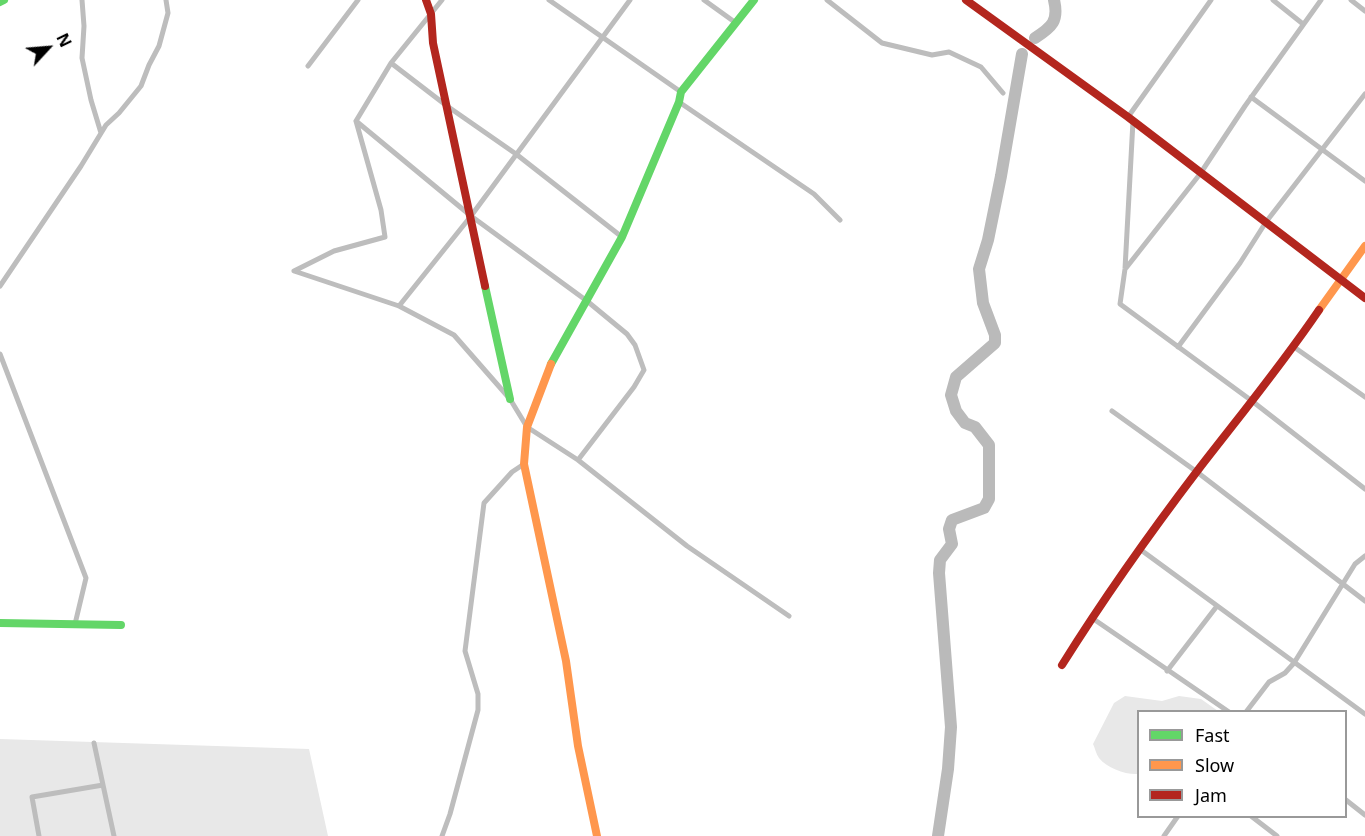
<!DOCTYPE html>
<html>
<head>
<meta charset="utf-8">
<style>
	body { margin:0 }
	#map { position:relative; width:1365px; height:836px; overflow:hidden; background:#fff; font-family:"Noto Sans",sans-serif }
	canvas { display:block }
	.legend { position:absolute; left:1137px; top:710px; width:210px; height:108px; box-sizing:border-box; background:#fff; border:2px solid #999; margin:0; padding:8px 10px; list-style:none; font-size:18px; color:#000 }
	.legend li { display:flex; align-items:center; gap:12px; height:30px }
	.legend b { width:30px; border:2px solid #999 }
	.north { position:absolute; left:18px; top:18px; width:60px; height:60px; -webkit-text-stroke:4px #fff; paint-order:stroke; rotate:64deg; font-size:16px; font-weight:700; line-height:24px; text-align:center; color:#000 }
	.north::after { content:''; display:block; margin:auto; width:21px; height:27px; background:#000; clip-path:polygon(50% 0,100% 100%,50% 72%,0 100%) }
</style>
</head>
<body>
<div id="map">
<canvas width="1365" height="836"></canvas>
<ul class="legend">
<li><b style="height:8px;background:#63d668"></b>Fast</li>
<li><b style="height:8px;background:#ff974d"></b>Slow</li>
<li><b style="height:8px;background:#b3261e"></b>Jam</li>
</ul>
<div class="north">N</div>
</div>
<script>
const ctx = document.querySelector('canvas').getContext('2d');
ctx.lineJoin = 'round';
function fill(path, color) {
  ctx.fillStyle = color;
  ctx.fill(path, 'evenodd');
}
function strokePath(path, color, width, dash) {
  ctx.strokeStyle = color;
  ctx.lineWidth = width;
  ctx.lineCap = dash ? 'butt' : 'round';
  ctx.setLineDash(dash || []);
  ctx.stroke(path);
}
fill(new Path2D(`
	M1125,696L1162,701L1179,696L1201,699L1218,711L1138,712V774C1126,775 1107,768 1099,758C1096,754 1095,748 1093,744L1114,703Z
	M0,739L309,749L328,836H0Z`), '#e8e8e8');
strokePath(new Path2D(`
	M1035,38C1052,27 1059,21 1054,0
	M938,836L948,769L951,727L939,573L940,560L952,544L949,529L952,520L984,508L989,499V445L975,427L965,423L956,411L951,395L956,377L995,343V335L983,303L979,269L988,240L1001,176L1022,54`), '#bababa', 12);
strokePath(new Path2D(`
	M82,0L84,26L82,58L91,100L101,133
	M549,0L681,92
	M704,0L736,23
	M827,0L882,43L932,55L949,52L981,67L1003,93
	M1273,0L1303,24
	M1351,0L1365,11
	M391,63L447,106L516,154L622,237
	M308,66L358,0
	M1251,97L1365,181
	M679,102L814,194L840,220
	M1128,117L1211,0
	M356,121L471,216L587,301L627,334L635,345L644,370L634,387L578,460
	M1133,121L1125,269L1120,304L1252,401L1365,489
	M1126,268L1200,174L1245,106L1321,0
	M294,271L399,306L454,335L510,399L527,427L578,460L687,546L789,616
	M294,271L334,251L385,237L381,210L356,121L391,63L442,0
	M0,286L81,166L106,125L119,113L141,86L149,65L159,46L168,13L166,0
	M399,306L471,216L630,0
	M1178,347L1240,263L1266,222L1365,94
	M1294,347L1365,397
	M0,354L86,578L75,624
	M1112,411L1197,472L1365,601
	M1141,550L1365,714
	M1092,618L1229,712
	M1167,671L1217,606
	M1246,712L1269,682L1285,673L1294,663L1355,564L1365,556
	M94,743L114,836
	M1346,800L1365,815
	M1251,816L1277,836
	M39,836L32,797L103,785
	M442,836L450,814L478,710V694L465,651L484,503L512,472L524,464
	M1164,836L1178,816`), '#bdbdbd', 5);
strokePath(new Path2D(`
	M0,2L4,0
	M485,286L510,399
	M551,364L622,237L679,102L681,92L754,0
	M0,623L121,625`), '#63d668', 8);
strokePath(new Path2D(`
	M1319,310L1365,246
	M551,364L527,427L524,464L566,661L578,746L597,836`), '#ff974d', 8);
strokePath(new Path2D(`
	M426,0L431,14L433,43L485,286
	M966,0L1128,117L1365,298
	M1062,665C1104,598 1150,533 1198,470C1239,417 1281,366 1319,310`), '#b3261e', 8);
</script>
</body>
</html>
